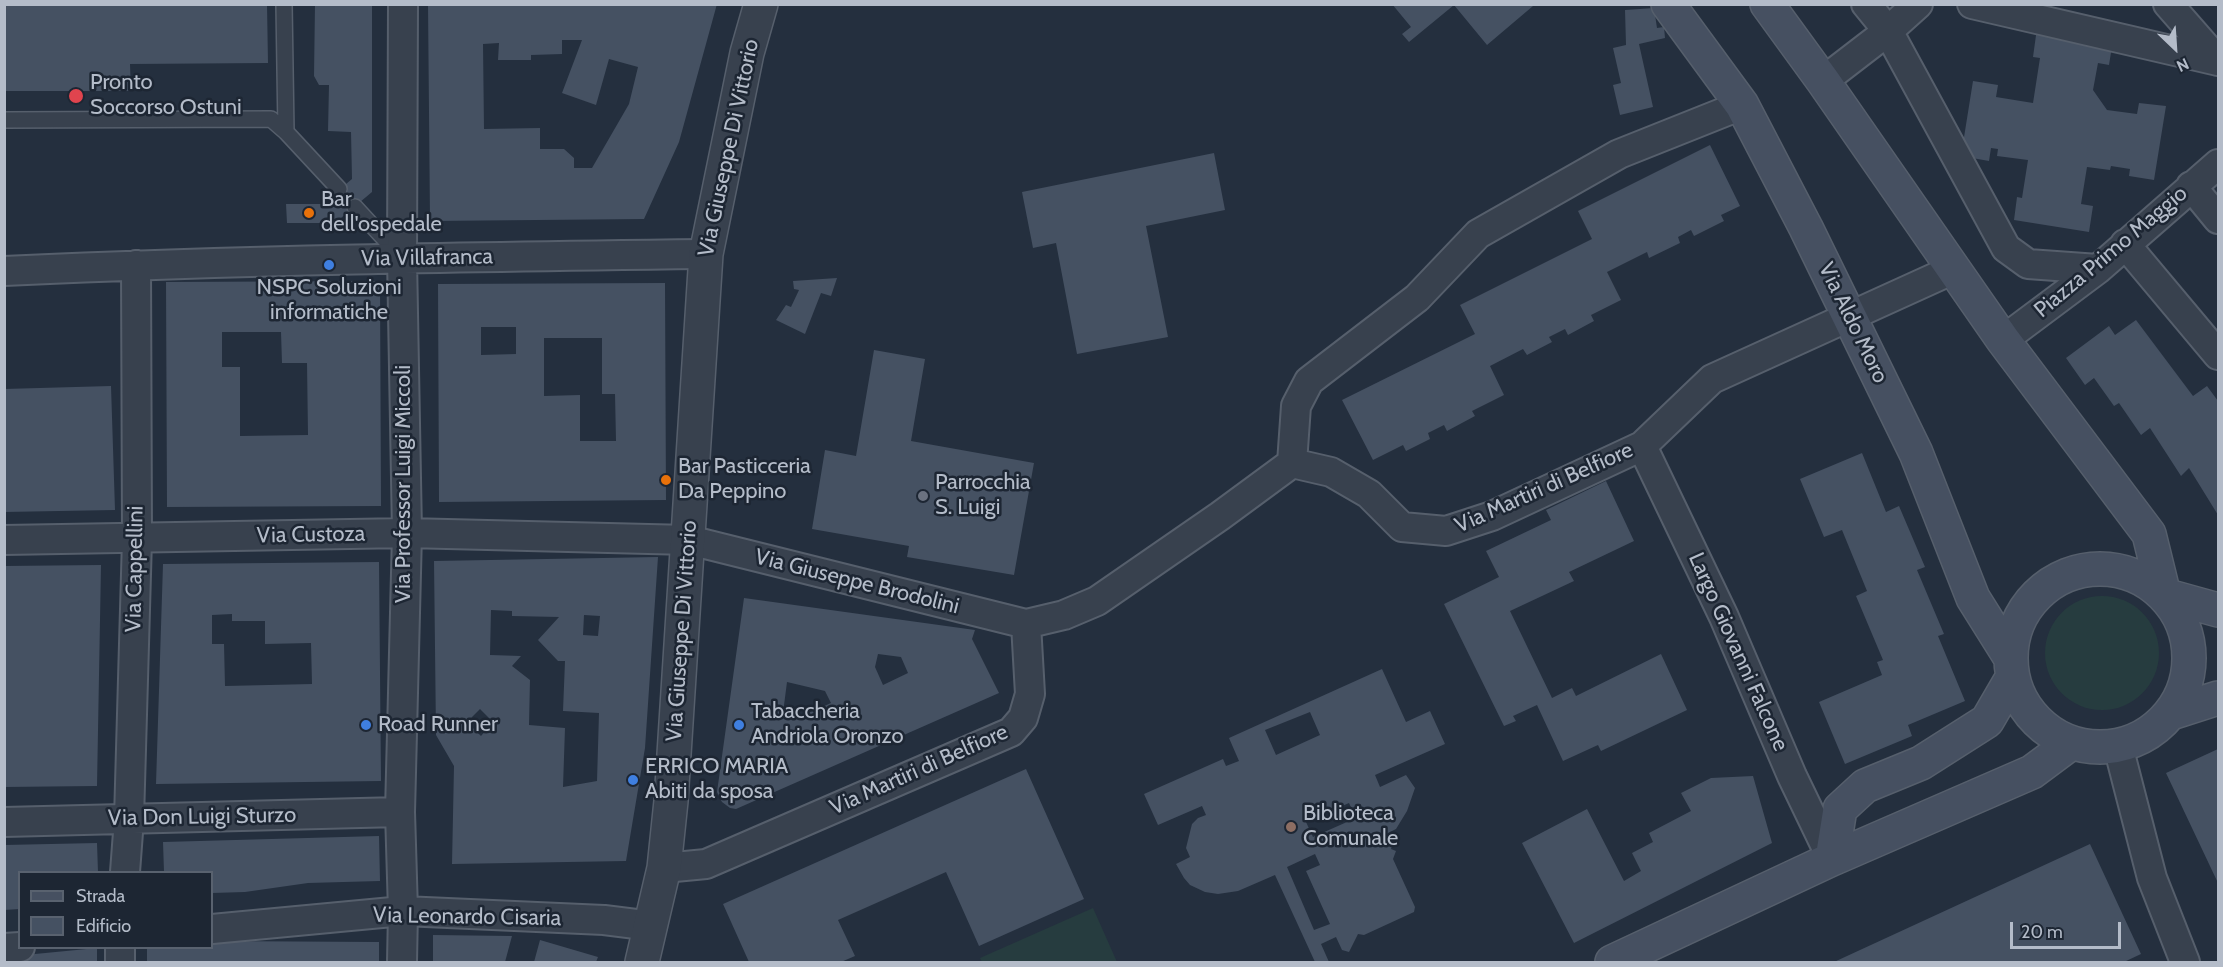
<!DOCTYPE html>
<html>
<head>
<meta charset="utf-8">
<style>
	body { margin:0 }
	#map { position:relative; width:2223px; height:967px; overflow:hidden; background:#242f3e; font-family:Cabin,sans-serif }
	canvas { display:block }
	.frame { position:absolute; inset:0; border:6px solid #b4bcc9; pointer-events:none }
	.legend { position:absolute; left:18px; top:871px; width:195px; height:78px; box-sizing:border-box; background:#1d2633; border:2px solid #59626f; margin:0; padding:8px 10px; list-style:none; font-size:18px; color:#b4bcc9 }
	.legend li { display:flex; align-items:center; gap:12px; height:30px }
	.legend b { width:30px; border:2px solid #59626f }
	.north { position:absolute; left:2145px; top:18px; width:60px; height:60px; -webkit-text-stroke:4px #1d2633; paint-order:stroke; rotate:155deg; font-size:16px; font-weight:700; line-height:24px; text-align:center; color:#b4bcc9 }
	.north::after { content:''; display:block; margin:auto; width:21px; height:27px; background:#b4bcc9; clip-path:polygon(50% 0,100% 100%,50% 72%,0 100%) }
	.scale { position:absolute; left:2010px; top:922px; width:111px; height:27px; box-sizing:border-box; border:3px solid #b4bcc9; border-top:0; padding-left:8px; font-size:18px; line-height:21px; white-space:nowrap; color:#b4bcc9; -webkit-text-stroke:4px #1d2633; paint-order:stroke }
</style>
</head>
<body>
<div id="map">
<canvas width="2223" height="967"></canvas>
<div class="frame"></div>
<ul class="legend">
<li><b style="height:8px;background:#465061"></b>Strada</li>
<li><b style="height:16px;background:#455162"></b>Edificio</li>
</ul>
<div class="north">N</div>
<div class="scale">20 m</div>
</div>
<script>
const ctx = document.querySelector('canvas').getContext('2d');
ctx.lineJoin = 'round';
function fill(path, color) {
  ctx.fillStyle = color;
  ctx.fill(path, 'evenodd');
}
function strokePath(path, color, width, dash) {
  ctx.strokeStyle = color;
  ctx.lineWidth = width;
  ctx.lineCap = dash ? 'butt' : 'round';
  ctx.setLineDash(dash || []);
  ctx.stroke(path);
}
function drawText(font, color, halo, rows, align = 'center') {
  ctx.font = font + ' Cabin,sans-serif';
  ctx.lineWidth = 5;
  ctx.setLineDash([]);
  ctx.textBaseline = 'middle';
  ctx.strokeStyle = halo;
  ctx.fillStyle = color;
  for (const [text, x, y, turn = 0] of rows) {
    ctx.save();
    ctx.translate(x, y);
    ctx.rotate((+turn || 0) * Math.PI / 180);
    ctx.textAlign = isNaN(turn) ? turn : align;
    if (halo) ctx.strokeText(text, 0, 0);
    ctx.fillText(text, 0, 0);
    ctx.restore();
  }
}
fill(new Path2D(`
	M2045 653a57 57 0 1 1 114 0a57 57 0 1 1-114 0Z
	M1093,908L1117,962H982L980,958Z`), '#263c3f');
fill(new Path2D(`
	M4,4H267L268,63L130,64L131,91H4Z
	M315,4H372V192L335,223H287L286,204H322L352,179L351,132L328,131L329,85H319L314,76Z
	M428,4H717L679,142L644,219L430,221ZM562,40H582L562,93L596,105L609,59L638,67L629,104L592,168H574V158L564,149H540V128L484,129L483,44L499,43L498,60H531V55L562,54Z
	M1392,4H1531L1533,6L1487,45L1454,5L1409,42L1402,34L1411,27Z
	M1654,8L1657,28L1664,27L1665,38L1639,44L1653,107L1620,115L1613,85L1621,83L1613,48L1626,45L1625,10Z
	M2037,28L2113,40L2109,65L2098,63L2093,90L2107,110L2137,114L2139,103L2166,106L2154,180L2129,176L2130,169L2111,166L2110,170L2087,167L2081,204L2093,206L2089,232L2014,220L2017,197L2022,198L2028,160L1997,156L1998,149L1991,148L1989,161L1961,156L1973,81L1998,85L1996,97L2033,103L2040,58L2033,57Z
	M1710,145L1740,206L1721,215L1724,221L1694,236L1691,230L1678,237L1680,243L1649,258L1647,252L1607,272L1621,300L1591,315L1594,321L1568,335L1565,329L1549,337L1552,342L1527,355L1523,349L1490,366L1504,395L1472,411L1475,416L1447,431L1444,425L1428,433L1430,439L1406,451L1403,445L1373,460L1342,400L1475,334L1460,305L1592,239L1578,211Z
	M1214,153L1225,210L1146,226L1168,337L1077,354L1056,243L1033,248L1022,192Z
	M837,278L831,296L821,293L805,334L776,320L786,305L791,307L799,290L794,289L793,281Z
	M380,281L381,506L167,507L166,282ZM222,332H281L282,363H307L308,435L240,436V367H222Z
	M665,283L666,500L439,502L438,284ZM481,327H516V354L481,355ZM544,338H602V394H615L616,441H580V395L544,396Z
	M2136,320L2193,396L2207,386L2218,401V515L2189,468L2181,476L2150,428L2141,435L2119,403L2114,406L2094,378L2085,385L2066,358L2109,326L2115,335Z
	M874,350L925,359L911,441L1034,463L1014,575L907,557L909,546L812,529L825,450L856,456Z
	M111,386L115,510L4,512V389Z
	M1862,453L1886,512L1899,506L1925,567L1917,570L1944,634L1938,636L1965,701L1908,725L1912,736L1845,764L1819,702L1882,675L1877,662L1883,660L1856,596L1867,591L1842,530L1824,537L1800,479Z
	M1606,481L1634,541L1569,572L1574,581L1510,611L1552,698L1572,688L1576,696L1661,654L1687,710L1601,751L1598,745L1563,761L1537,705L1513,716L1516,721L1504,726L1444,604L1499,577L1486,551L1551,520L1546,510Z
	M658,557L645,748L626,861L452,864L454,766L436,735L434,561ZM491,610L512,611V616L559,617L538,640L558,661H565L563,711L599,713L597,781L563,787L565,728L529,725L530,680L512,666L521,656L490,655ZM584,615L600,616L598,636L583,635ZM480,709L493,722L481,736L467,722Z
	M379,562L381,781L156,784L163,564ZM232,614V621H265V644L311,643L312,684L225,686L224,644H212V615Z
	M101,565L97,786L4,787V566Z
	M744,598L975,630L972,639L999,693L736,809L730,808L722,802L717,792ZM878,654L901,657L908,673L883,685L875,667ZM787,682L825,691L831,703L795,719L791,710L783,713Z
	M1382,669L1406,722L1430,711L1445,744L1375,775L1380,787L1406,775L1415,788L1407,811L1396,829L1390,832L1395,837L1391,849L1396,851L1393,859L1415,907L1414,912L1364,935L1358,934L1349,952L1342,950L1336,937L1321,944L1329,962H1315L1275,875L1238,891L1218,894L1205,892L1190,885L1184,878L1176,864L1190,857L1186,848L1192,824L1198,818L1206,815L1202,806L1158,825L1144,794L1223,759L1226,766L1239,761L1229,738ZM1310,712L1320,735L1276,755L1265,730ZM1349,803L1356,818L1313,837L1306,822ZM1315,854L1320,865L1306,871L1330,924L1314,930L1287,867Z
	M2218,749V883L2166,773Z
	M1026,769L1084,899L979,946L946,872L838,920L855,956L841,962H749L723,904Z
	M1753,776L1772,843L1574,943L1522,843L1587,809L1624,881L1641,871L1632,853L1653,842L1649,833L1691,811L1681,793L1711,778Z
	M379,836L380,881L308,883L245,892L212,893V872H164L163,842Z
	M97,843L98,872H20V909L4,910V845Z
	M2090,844L2141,954L2124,962H1834Z
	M433,935L512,936L505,962H433Z
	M540,940L598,957L596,962H534Z
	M212,941L379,942V962H147V948H212Z
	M97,948V962H4V957Z`), '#455162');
const service = new Path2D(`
	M284,4L286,132L339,189
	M4,120L271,119L286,132
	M355,207L402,258`);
const minor = new Path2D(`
	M1866,4L1888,31L2006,248L2028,264L2098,269
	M1972,4L2218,61
	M2168,4L2218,61
	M1823,81L1888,31L1918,4
	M2191,186L2218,219
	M2125,244L2218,355
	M4,271C238,260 472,257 706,254
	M2003,340L2098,269L2218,164
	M1642,446L1724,617L1792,776L1832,859
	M1292,463L1331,472L1369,494L1402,527L1446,531L1492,516L1642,446L1712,379L1954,269
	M4,540L407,533L689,540L1026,624L1064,615L1097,601L1220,516L1292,463L1296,406L1309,381L1417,298L1478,234L1619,154L1742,105
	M2118,746L2152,878L2185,962
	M4,822L400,812
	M664,868L706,864L1011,732L1023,718L1030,694L1026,624
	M125,872L129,819L137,539L136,265
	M212,929L403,911L604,920L652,926
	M4,948L20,947
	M120,962V948
	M402,962L403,911L400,812L407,533L402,258L403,4`);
const tertiary = new Path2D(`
	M642,962L664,868L671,801L706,254L747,53L761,4`);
const secondary = new Path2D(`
	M1668,4L1742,105L1806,228L1916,453L1973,598L2010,657
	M1767,4L1823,81L2003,340L2149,534L2164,595L2218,610
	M2011 658a89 89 0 1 1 178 0a89 89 0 1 1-178 0Z
	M2171,713L2218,698
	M1832,859L1840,809L1865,786L1921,763L1987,721L2012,678
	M1612,962L1832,859L2032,772L2071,743`);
strokePath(service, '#565f6c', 18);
strokePath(minor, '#565f6c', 32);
strokePath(tertiary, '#565f6c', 36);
strokePath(secondary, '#565f6c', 36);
strokePath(service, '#38414e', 15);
strokePath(minor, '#38414e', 28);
strokePath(tertiary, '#38414e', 33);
strokePath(secondary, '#465061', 33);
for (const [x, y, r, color] of [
	[76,96,8,"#e0444e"],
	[309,213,6,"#e8710a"],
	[329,265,6,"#3f7fe0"],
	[666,480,6,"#e8710a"],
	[923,496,6,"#6b7280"],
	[366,725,6,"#3f7fe0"],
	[739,725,6,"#3f7fe0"],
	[633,780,6,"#3f7fe0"],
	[1291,827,6,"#8d6e63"]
]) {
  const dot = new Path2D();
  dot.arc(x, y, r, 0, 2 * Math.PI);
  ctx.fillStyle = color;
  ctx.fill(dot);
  strokePath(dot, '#1d2633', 2);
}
drawText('22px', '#b4bcc9', '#1d2633', [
	["Pronto",90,83],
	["Soccorso Ostuni",90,108],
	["Bar",321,200],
	["dell'ospedale",321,225],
	["NSPC Soluzioni",329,288,"center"],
	["informatiche",329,313,"center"],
	["Bar Pasticceria",678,467],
	["Da Peppino",678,492],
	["Parrocchia",935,483],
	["S. Luigi",935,508],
	["Tabaccheria",751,712],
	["Andriola Oronzo",751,737],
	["Road Runner",378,725],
	["ERRICO MARIA",645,767],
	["Abiti da sposa",645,792],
	["Biblioteca",1303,814],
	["Comunale",1303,839]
], 'left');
drawText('22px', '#b4bcc9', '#1d2633', [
	["Via Giuseppe Di Vittorio",729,148,-78],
	["Piazza Primo Maggio",2111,252,-40],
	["Via Villafranca",427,258,-1],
	["Via Aldo Moro",1853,323,64],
	["Via Professor Luigi Miccoli",404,484,-90],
	["Via Martiri di Belfiore",1544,488,-24],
	["Via Custoza",311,535,-1],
	["Via Cappellini",135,569,-89],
	["Via Giuseppe Brodolini",857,582,14],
	["Via Giuseppe Di Vittorio",682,631,-86],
	["Largo Giovanni Falcone",1738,652,66],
	["Via Martiri di Belfiore",919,770,-24],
	["Via Don Luigi Sturzo",202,817,-1],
	["Via Leonardo Cisaria",467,917,1]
]);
</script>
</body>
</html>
